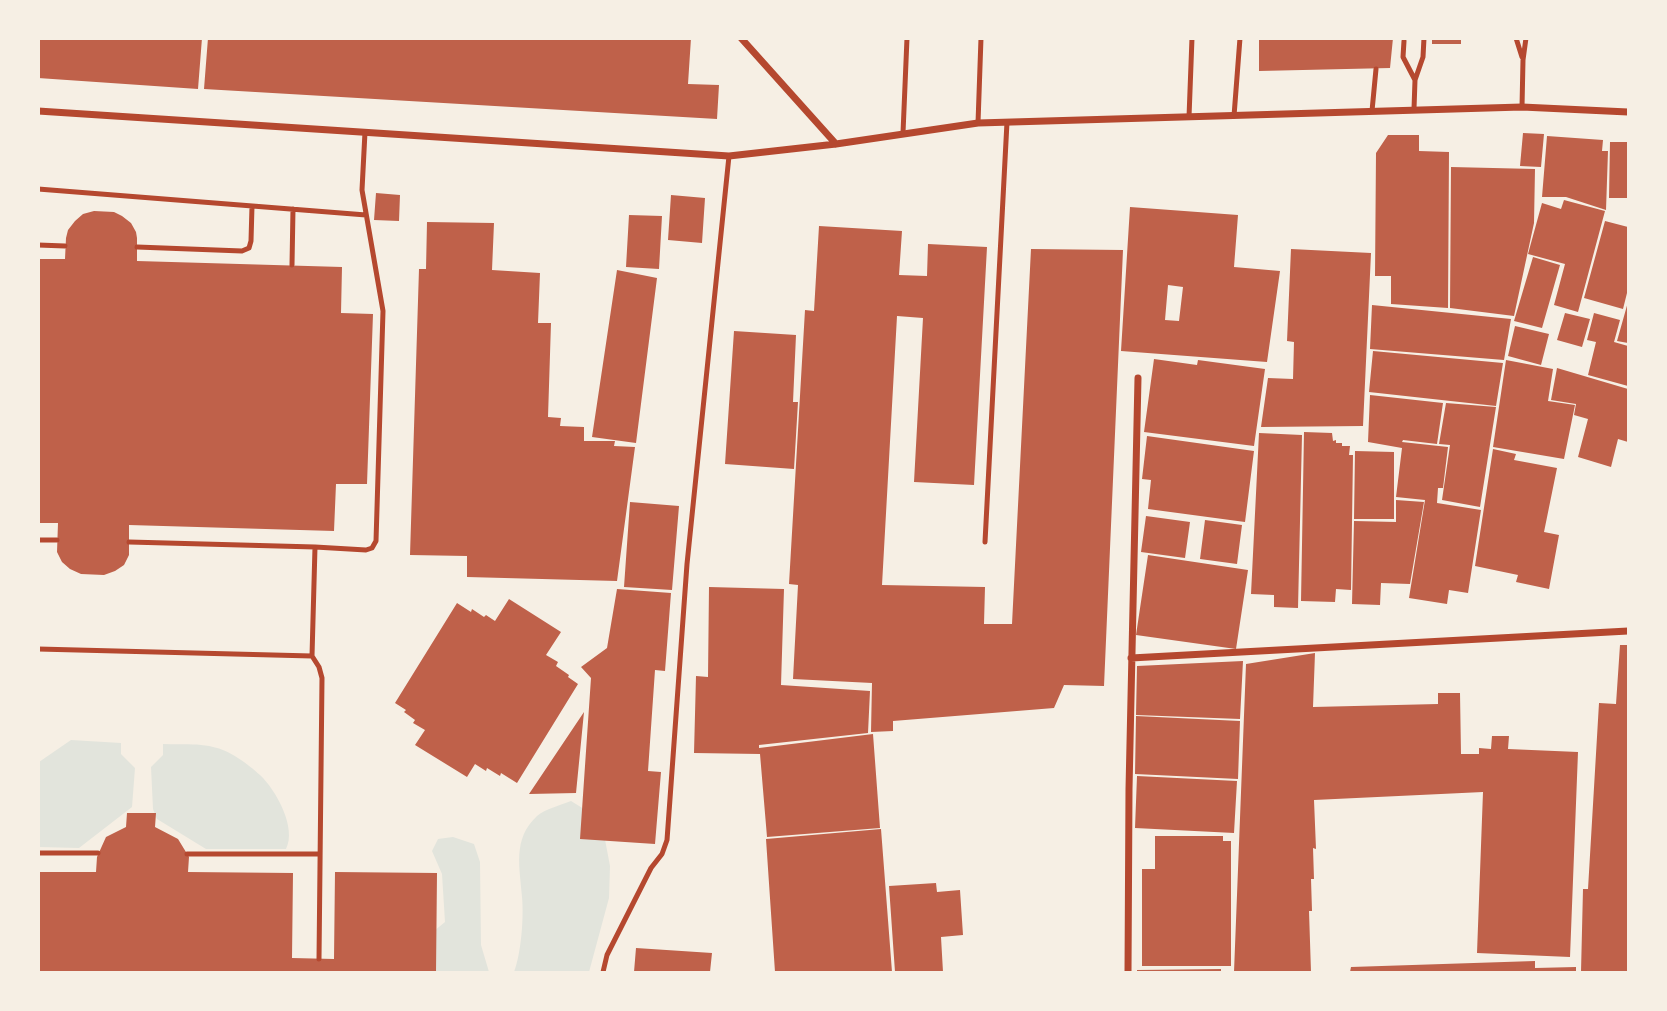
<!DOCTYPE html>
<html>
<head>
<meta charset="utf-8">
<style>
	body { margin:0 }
	#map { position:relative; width:1667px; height:1011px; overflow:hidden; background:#f6efe4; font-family:Georgia,serif }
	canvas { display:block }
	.frame { position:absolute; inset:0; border:40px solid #f6efe4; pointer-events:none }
</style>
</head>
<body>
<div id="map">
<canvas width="1667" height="1011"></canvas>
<div class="frame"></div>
</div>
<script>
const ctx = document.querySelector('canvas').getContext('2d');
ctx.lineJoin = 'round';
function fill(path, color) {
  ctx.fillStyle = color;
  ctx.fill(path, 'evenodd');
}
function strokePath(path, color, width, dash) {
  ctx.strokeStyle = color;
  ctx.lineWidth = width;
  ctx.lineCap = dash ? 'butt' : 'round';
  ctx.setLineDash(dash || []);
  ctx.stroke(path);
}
fill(new Path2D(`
	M71,740L121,743V754L135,768L132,807L79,848L39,847V762Z
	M163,744C179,745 198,743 213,747C229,750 248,764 260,775C276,790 297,828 286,849H206L157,819L153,809L151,767L163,755Z
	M571,801L592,814L603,829L610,866L609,898L589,972H514C521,954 524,918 522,897C520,868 512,839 537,816C545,809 561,805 571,801Z
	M453,837L474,844L480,862L481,945L489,972H389L400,959L445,922L442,874L432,851L438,839Z`), '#e2e4dc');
fill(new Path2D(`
	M38,38H202L198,89L38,78Z
	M208,38H691L688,84L719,85L717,119L204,89Z
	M1259,38H1393L1390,68L1259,71Z
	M1432,38H1461V44H1432Z
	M1523,133L1544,134L1541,167L1520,166Z
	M1388,135H1419V151L1449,152L1448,308L1391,304V276H1375L1376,153Z
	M1547,136L1603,140L1602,151H1608L1606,210L1566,197H1542Z
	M1610,142H1628V198H1609Z
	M1451,167L1535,169L1534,223L1514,316L1450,308Z
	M376,193L400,195L399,221L374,220Z
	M671,195L705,198L702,243L668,240Z
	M1564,200L1605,211L1578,312L1554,305L1565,264L1528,254L1542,203L1561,209Z
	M1130,207L1238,215L1234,267L1280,271L1267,362L1121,351ZM1168,285L1183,287L1179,321L1165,320Z
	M94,211L114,212L122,216L131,223L136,232L137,238V261L342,267L341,313L373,314L367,484H336L334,531L129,525V555L124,565L115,571L104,575L81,574L70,569L62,562L57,552L58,523H38V259H65L66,238L68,230L75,221L83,214Z
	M629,215L662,216L659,269L626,267Z
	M1605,221L1628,227V289L1623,309L1584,298Z
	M427,222L494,223L492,270L540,273L538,323H551L548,417L561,418L560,426L584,427V441H615L614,446L635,447L617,581L467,577V556L410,555L419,269H426Z
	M819,226L902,231L899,275L927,276L928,244L987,247L974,485L914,482L923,318L897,316L882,585L985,587L984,624H1012L1031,249L1123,250L1104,686L1064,685L1054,708L893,721V731L871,732L872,683L793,679L798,585L789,584L805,310L814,311Z
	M1291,249L1371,253L1363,426L1261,427L1268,378L1293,379L1294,342L1287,341Z
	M1533,257L1560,265L1542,328L1514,321Z
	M617,270L657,278L636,443L592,437Z
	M1628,302V343L1617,341Z
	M1372,305L1511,319L1504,360L1370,349Z
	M1565,313L1590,319L1582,347L1557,340Z
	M1594,313L1620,320L1614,342L1628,346V386L1588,375L1596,342L1587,340Z
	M1515,326L1549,334L1541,365L1508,356Z
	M734,331L796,335L793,402H798L794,469L725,464Z
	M1373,351L1503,363L1496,406L1369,392Z
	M1154,359L1197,365L1198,360L1265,369L1254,446L1144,432Z
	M1506,360L1553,369L1548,401L1575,405L1564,459L1493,447Z
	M1557,368L1628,389V442L1618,439L1611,467L1578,457L1588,419L1574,415L1576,404L1551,400Z
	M1370,395L1443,403L1437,444L1403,440L1402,442L1448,447L1443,488H1438L1437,503L1481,510L1468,593L1449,590L1447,604L1409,598L1425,500L1396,497L1402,448L1368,442Z
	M1446,403L1496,407L1480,507L1442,500L1450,445L1439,444Z
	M1304,432L1332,433L1333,441L1336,440V443H1342V446H1350L1349,455H1353L1351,590L1336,589L1335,602L1301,601Z
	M1259,433L1302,435L1298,608L1274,607V595L1251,594Z
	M1147,436L1254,451L1245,522L1148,509L1151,480L1142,479Z
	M1493,449L1516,454L1514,460L1557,468L1544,532L1559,535L1549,589L1516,582L1518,575L1475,566Z
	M1355,451L1394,452V519H1354Z
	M1396,500L1424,502L1410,584L1381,583L1380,605L1352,604L1354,521L1396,522Z
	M630,502L679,506L672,590L624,587Z
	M1146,516L1190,522L1185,558L1141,552Z
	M1205,520L1242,525L1237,564L1200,559Z
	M1148,555L1248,570L1236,649L1136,635Z
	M709,587L784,589L781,685L870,691L868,733L759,745V748L873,734L880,828L767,837L760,754L694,753L696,676L708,677Z
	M617,589L671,593L665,671L655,670L648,771L661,772L655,844L580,839L591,678L581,667L607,648Z
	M509,599L561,632L546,655L558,662L556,666L569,675L568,677L578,684L517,783L501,773L500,776L487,768L486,771L475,764L467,777L415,745L425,730L413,723L415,720L404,712L406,710L395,703L457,603L471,612L472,609L484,617L486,615L495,621Z
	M1620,645H1628V972H1581L1583,889H1588L1599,703L1616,704Z
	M1315,653L1313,707L1438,704V693H1460L1461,754H1479V748L1491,749L1492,736H1509L1508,749L1578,752L1570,957L1477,953L1483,792L1314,800L1316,849L1313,848L1314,879H1311L1312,911H1309L1311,972H1234L1246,664Z
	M1243,661L1240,719L1136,715L1137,666Z
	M584,712L576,793L529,794Z
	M1136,716L1240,721L1238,779L1135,774Z
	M1137,776L1237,781L1234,833L1135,828Z
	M127,813H156L155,827L178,839L189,857L188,872L293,873L292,958L334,959L335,872L437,873L436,972H38V872H96L97,857L106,837L126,827Z
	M881,829L892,972H775L766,839Z
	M1155,836H1223V841H1231V966H1142V869H1155Z
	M936,883L937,892L960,890L963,935L941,937L943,972H895L889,886Z
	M636,948L712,953L710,972H634Z
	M1535,961V968L1576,967V972H1350L1351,967Z
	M1221,969V972H1137V970Z`), '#bf614a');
strokePath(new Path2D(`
	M1516,38L1522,57
	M1404,41L1403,57L1415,80
	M1522,107L1523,60L1526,38
	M1414,109L1415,80L1423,57L1424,38
	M1372,111L1376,69
	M1234,116L1240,38
	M1189,117L1192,38
	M978,123L981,38
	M903,133L907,38
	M38,189L366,215
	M38,245L65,246
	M137,247L242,251L249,248L251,241L252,206
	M292,265L293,209
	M38,540H57
	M129,542L315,547
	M985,542L1007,122
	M38,649L312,656L319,667L322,678L319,959
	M312,656L315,547L366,550L372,548L376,541L383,311L362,190L365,132
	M38,853H98
	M187,854H320
	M603,972L607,955L651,868L662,854L667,840L687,564L729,156`), '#b5482f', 5);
strokePath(new Path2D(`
	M741,38L836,144
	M38,111L729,156L836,144L978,123L1522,107L1628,112
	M1131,658L1628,631
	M1128,972L1129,789L1138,378`), '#b5482f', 7);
</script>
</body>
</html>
